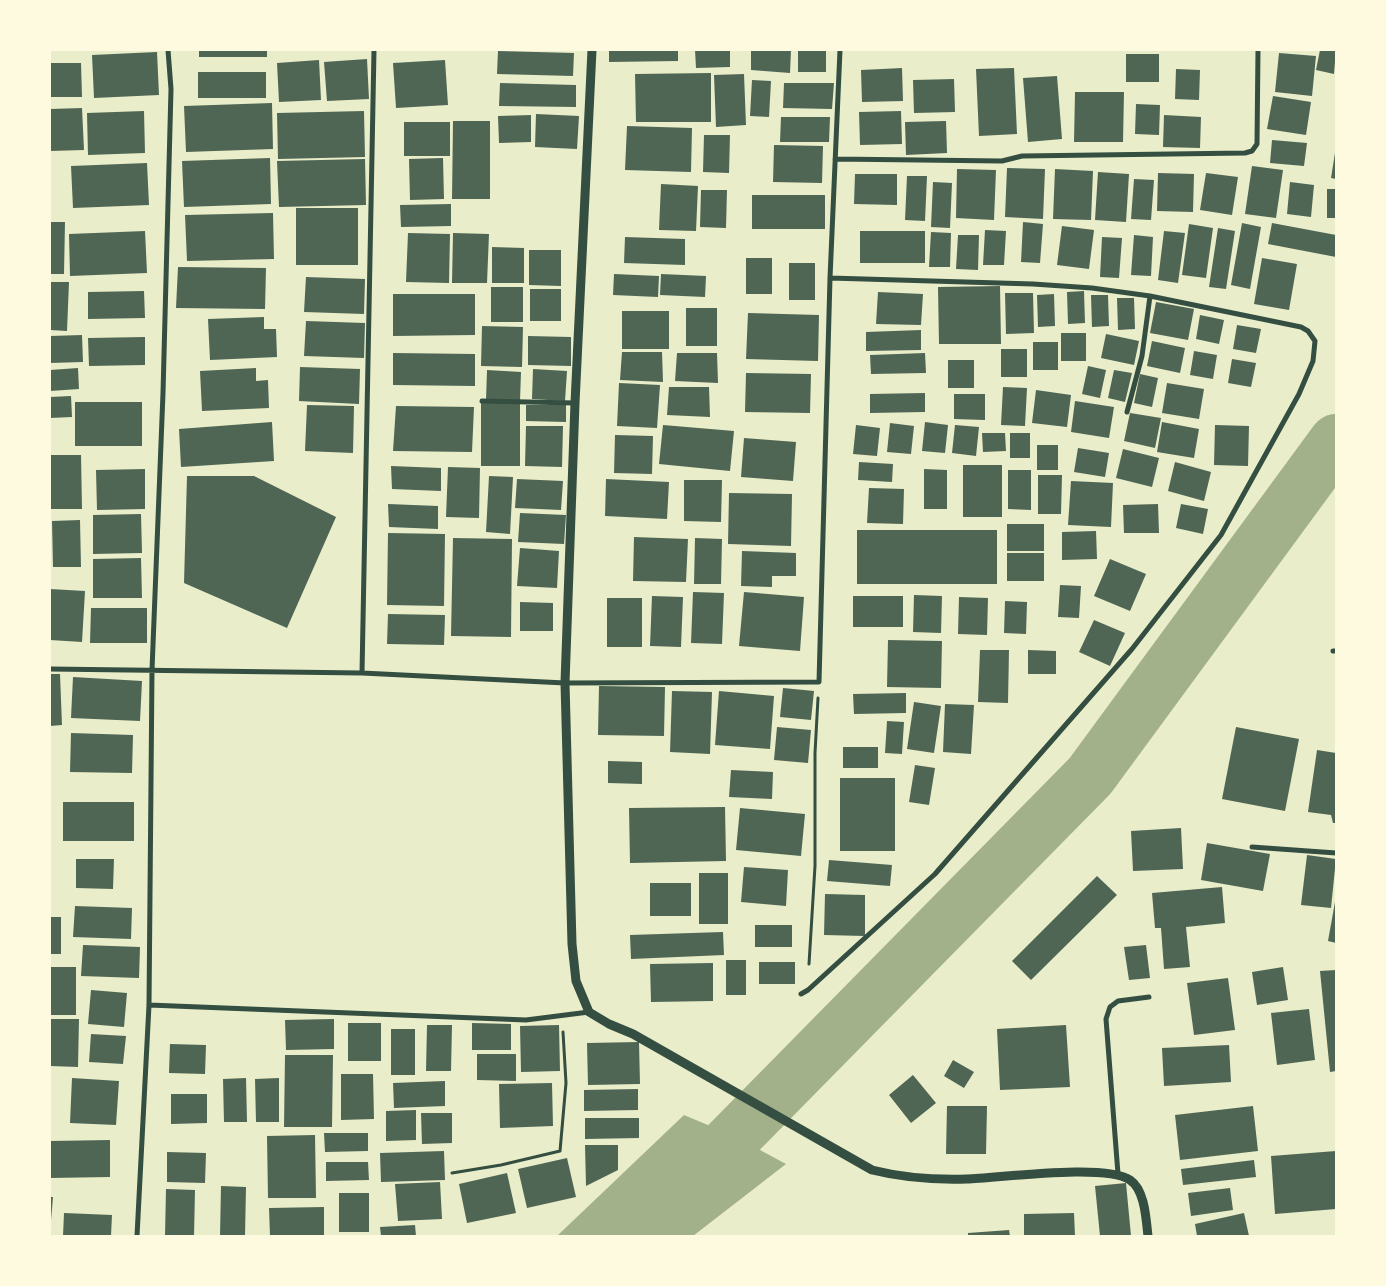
<!DOCTYPE html>
<html>
<head>
<meta charset="utf-8">
<style>
	body { margin:0 }
	#map { position:relative; width:1386px; height:1286px; overflow:hidden; background:#e9edc9; font-family:Cabin,sans-serif }
	canvas { display:block }
	.frame { position:absolute; inset:0; border:51px solid #fefae0; pointer-events:none }
</style>
</head>
<body>
<div id="map">
<canvas width="1386" height="1286"></canvas>
<div class="frame"></div>
</div>
<script>
const ctx = document.querySelector('canvas').getContext('2d');
ctx.lineJoin = 'round';
function fill(path, color) {
  ctx.fillStyle = color;
  ctx.fill(path, 'evenodd');
}
function strokePath(path, color, width, dash) {
  ctx.strokeStyle = color;
  ctx.lineWidth = width;
  ctx.lineCap = dash ? 'butt' : 'round';
  ctx.setLineDash(dash || []);
  ctx.stroke(path);
}
fill(new Path2D(`
	M684,1115L734,1136L786,1164L693,1236H557Z`), '#a3b18a');
strokePath(new Path2D(`
	M637,1236L1090,776L1336,441`), '#a3b18a', 54);
fill(new Path2D(`
	M199,50H267V57H199Z
	M609,50H678V61L609,62Z
	M695,50H730V67L696,68Z
	M751,50H791L790,73L751,70Z
	M798,50H826V72H798Z
	M1320,50H1336L1334,74L1316,70Z
	M498,51L574,53L573,76L497,74Z
	M157,52L159,95L94,98L92,55Z
	M1279,53L1316,56L1312,96L1275,92Z
	M1126,54H1159V82H1126Z
	M367,59L369,99L327,101L324,62Z
	M319,60L321,100L279,102L277,63Z
	M445,60L448,105L396,108L393,63Z
	M50,63H81L82,97H50Z
	M902,68L903,101L862,102L861,70Z
	M1014,68L1017,134L979,136L976,69Z
	M1176,69L1200,70L1199,100L1175,99Z
	M198,72H266V98H198Z
	M711,73V122H636L635,74Z
	M744,74L746,125L716,127L714,75Z
	M1057,76L1062,139L1028,142L1023,78Z
	M954,79L955,112L914,113L913,80Z
	M752,80L771,81L769,117L750,116Z
	M500,83L576,85V107L499,106Z
	M784,83H834L832,109L783,108Z
	M1075,92H1124L1123,142H1074Z
	M1273,96L1311,102L1306,135L1267,129Z
	M272,103L273,149L186,152L184,106Z
	M1136,104L1160,105L1159,135L1135,134Z
	M82,108L84,150L50,151V109Z
	M144,111L145,153L88,155L87,113Z
	M364,111L365,157L278,159L277,113Z
	M901,111L902,144L860,145L859,112Z
	M536,114L579,116L577,149L535,147Z
	M531,115V142L499,143L498,116Z
	M1164,115L1201,117L1200,148L1163,147Z
	M781,117H830L829,142H780Z
	M453,121H490V199H452Z
	M946,121L947,153L906,155L905,122Z
	M404,122H450V156H404Z
	M627,126L692,128L691,172L625,170Z
	M704,135H730L729,173L703,172Z
	M1272,140L1307,143L1304,166L1270,163Z
	M774,145L823,146L822,183L773,182Z
	M1335,153H1336V179L1331,178Z
	M270,158L271,204L184,207L182,161Z
	M443,158L444,199L410,200L409,159Z
	M365,159L366,205L279,207L277,161Z
	M147,163L149,205L73,208L71,166Z
	M1252,166L1283,170L1276,218L1245,214Z
	M1007,168L1045,169L1043,219L1005,217Z
	M957,169L996,170L994,220L956,218Z
	M1055,169L1093,171L1091,220L1053,219Z
	M1098,172L1129,174L1126,222L1095,220Z
	M1158,173L1194,174L1193,212L1157,211Z
	M1206,173L1238,177L1232,215L1200,210Z
	M855,174H897V205L854,204Z
	M907,176H927L925,221L905,220Z
	M1134,179L1154,180L1151,220L1131,219Z
	M933,182L952,183L950,228L931,227Z
	M1290,182L1314,185L1311,217L1287,214Z
	M661,184L698,186L696,231L659,230Z
	M1327,189H1336V218H1327Z
	M701,190H727L726,228L700,227Z
	M752,195H825V229H752Z
	M451,204V226L401,227L400,205Z
	M296,208H358V265H296Z
	M273,213L274,259L187,261L185,215Z
	M50,222H65L64,274H50Z
	M1023,222L1043,224L1040,263L1021,262Z
	M1242,223L1261,227L1250,289L1231,285Z
	M1272,223L1336,235V257L1268,244Z
	M1189,224L1213,228L1206,278L1182,275Z
	M1062,226L1094,230L1089,269L1057,265Z
	M1218,228L1235,231L1226,289L1209,287Z
	M985,230L1006,231L1004,265H983Z
	M145,231L147,273L70,276L69,234Z
	M860,231H925V263H860Z
	M1164,231L1185,233L1178,283L1158,280Z
	M931,232L951,233L950,267H929Z
	M408,233L450,234L449,283L406,282Z
	M453,233L489,234L487,283H452Z
	M958,235H979L978,270L956,269Z
	M1134,235L1153,237L1151,276L1131,275Z
	M625,237L685,239V265L624,263Z
	M1102,237L1122,238L1119,278L1100,277Z
	M492,247L524,248V283H492Z
	M529,250H561V286L529,285Z
	M746,258H772V294H746Z
	M1262,258L1297,264L1289,310L1254,304Z
	M789,263H815V300H789Z
	M178,267L266,268L265,309L176,308Z
	M614,274L659,276L658,297L613,295Z
	M661,274L706,276L705,297L660,295Z
	M306,277L365,279L364,314L304,312Z
	M50,282H69L67,331L50,330Z
	M1000,286L1001,344H939L938,287Z
	M491,287H523V322H491Z
	M530,289H561V321H530Z
	M144,291L145,318L88,319V292Z
	M1084,291L1085,323L1068,324L1067,292Z
	M878,292L923,294L921,325L876,324Z
	M1005,293H1033L1034,333L1006,334Z
	M393,294H475V335L393,336Z
	M1054,294L1055,326L1038,327L1037,295Z
	M1091,295H1108L1109,326L1092,327Z
	M1117,298H1134L1135,329L1118,330Z
	M1156,302L1194,309L1188,340L1150,333Z
	M686,308H717V346H686Z
	M622,311H669V349H622Z
	M748,313L819,315L818,361L746,359Z
	M1200,315L1224,320L1219,344L1196,339Z
	M264,317V329H276L277,357L210,360L208,319Z
	M306,321L365,323L364,358L304,356Z
	M1237,325L1261,329L1256,353L1233,349Z
	M482,326L523,327L522,367L481,366Z
	M921,330V350L866,351V332Z
	M1061,333H1086V361H1061Z
	M1106,334L1139,341L1134,365L1101,358Z
	M82,335L83,362L50,363V336Z
	M528,336L571,337V366L528,365Z
	M145,337V365L89,366L88,338Z
	M1152,341L1185,348L1180,373L1147,366Z
	M1033,342H1058V370H1033Z
	M1001,349H1027V377H1001Z
	M1194,351L1217,355L1213,379L1190,375Z
	M622,352H662L663,382L620,380Z
	M393,353L475,354V386L393,385Z
	M677,353H717L718,383L675,381Z
	M925,353L926,373L871,374L870,355Z
	M1232,359L1256,363L1251,387L1228,383Z
	M948,360H974V388H948Z
	M1088,366L1106,370L1100,398L1082,394Z
	M300,367L360,369L359,404L299,401Z
	M78,368L79,389L50,391V370Z
	M256,368V381L268,380L269,408L202,411L200,371Z
	M533,369L567,371L565,401L532,399Z
	M487,370L521,372L520,401L486,400Z
	M1114,370L1132,373L1125,402L1108,398Z
	M746,373L811,374L810,413L745,412Z
	M1140,374L1158,378L1152,407L1134,403Z
	M619,383L660,385L657,428L617,426Z
	M1167,383L1204,389L1199,419L1162,413Z
	M669,387H709L710,417L667,415Z
	M1003,387L1027,388L1025,426L1001,425Z
	M1036,390L1071,395L1067,427L1032,423Z
	M925,393V412L870,413V394Z
	M954,394H985V420L954,419Z
	M71,396L72,417L50,418V397Z
	M1075,401L1114,407L1109,438L1071,432Z
	M75,402H142V446H75Z
	M481,402H520V466H481Z
	M307,405L354,406L353,453L305,451Z
	M526,405H566V422L526,421Z
	M396,406L474,407L472,452L393,451Z
	M1130,413L1161,418L1155,448L1124,441Z
	M272,422L274,461L181,467L179,429Z
	M925,422L948,425L945,453L922,451Z
	M1162,422L1199,429L1194,458L1157,452Z
	M890,423L914,426L911,454L887,452Z
	M663,425L734,431L730,471L659,464Z
	M856,425L880,428L877,456L853,454Z
	M955,425L979,427L976,456L952,453Z
	M1215,425L1249,426L1248,466L1214,465Z
	M526,426H563L562,467L525,466Z
	M982,433H1005L1006,451L983,452Z
	M1010,433H1030V458H1010Z
	M615,435L653,436L652,474L614,473Z
	M744,438L796,442L793,481L741,477Z
	M1037,445H1058V470H1037Z
	M1078,448L1109,453L1105,477L1074,472Z
	M1123,449L1159,458L1152,487L1116,478Z
	M50,455H81L82,509H50Z
	M859,462L893,464L892,482L858,480Z
	M1175,462L1211,472L1204,501L1168,491Z
	M963,465H1002V517H963Z
	M391,466L441,468V491L392,489Z
	M448,467L480,468L479,518L446,517Z
	M145,469V509L97,510L96,470Z
	M924,469L947,470V509H924Z
	M1008,470H1031V510L1008,509Z
	M1038,475H1062L1061,514H1038Z
	M187,476H254L336,517L287,628L184,583Z
	M489,476L513,477L510,534L486,532Z
	M517,479L563,481L561,510L515,508Z
	M606,479L669,482L667,519L605,516Z
	M684,480H722L721,522L684,521Z
	M1071,481L1113,483L1111,527L1068,525Z
	M869,488L904,489L903,524L867,523Z
	M729,493L792,494L791,546L728,544Z
	M388,504L438,506V529L389,527Z
	M1158,504L1159,533H1124L1123,505Z
	M1181,504L1208,509L1203,534L1176,528Z
	M520,513L566,515L564,544L518,542Z
	M141,514L142,553L93,554V515Z
	M80,520L81,567H53L52,521Z
	M1007,524H1044V551H1007Z
	M857,530H997V584H857Z
	M1096,531L1097,559L1062,560V532Z
	M388,533L445,534L444,606L387,605Z
	M634,537L688,539L686,582L633,581Z
	M453,538L512,539L511,637L451,636Z
	M695,538L722,539L721,584H694Z
	M520,548L559,551L557,588L517,586Z
	M742,551L796,553V576H772V587L741,586Z
	M1007,553H1044V581H1007Z
	M141,558L142,598H93V559Z
	M1110,559L1146,574L1130,611L1094,596Z
	M1060,585L1081,586L1079,618L1058,617Z
	M50,589L85,591L82,642L50,640Z
	M693,592L724,593L722,644L691,643Z
	M744,592L804,597L800,651L739,646Z
	M914,595L942,596L941,633L913,632Z
	M652,596L683,597L681,647L650,646Z
	M853,596H903V627H853Z
	M959,597L988,598L987,635L958,634Z
	M607,598H642V647H607Z
	M1005,601L1027,602L1026,634L1004,633Z
	M520,602L553,603V631H520Z
	M91,608H147V643H90Z
	M388,614L445,615L444,645L387,644Z
	M1094,620L1125,633L1110,666L1079,652Z
	M888,640L942,641L941,688L887,687Z
	M980,650H1009L1008,703L978,702Z
	M1028,650L1056,651V674H1028Z
	M50,674H60L62,725L50,726Z
	M73,677L142,681L140,721L71,718Z
	M599,686L665,687L664,736L598,735Z
	M783,688L814,691L811,720L780,717Z
	M672,691L712,692L710,754L670,752Z
	M719,691L774,696L770,749L715,745Z
	M906,693V713L854,714L853,694Z
	M914,702L941,706L934,753L907,749Z
	M945,704L974,705L971,754L943,752Z
	M887,721L904,722L902,754L885,753Z
	M777,727L811,730L808,763L774,760Z
	M1236,727L1299,739L1285,811L1222,799Z
	M71,733L133,735L132,773L70,772Z
	M843,747H878V768H843Z
	M1317,750L1336,753V823H1333L1331,815L1308,812Z
	M608,761L642,762V784L608,783Z
	M915,765L935,768L929,805L909,802Z
	M731,770L773,772L772,799L729,797Z
	M840,778H895V851H840Z
	M63,802H134V841H63Z
	M725,807L726,861L630,863L629,808Z
	M740,808L805,814L801,856L736,850Z
	M1181,828L1183,869L1133,871L1131,831Z
	M1207,843L1270,854L1263,891L1201,880Z
	M1307,855L1336,859L1331,908L1301,905Z
	M76,859H114L113,889L76,888Z
	M829,860L892,865L890,886L827,881Z
	M744,867L788,870L786,906L741,902Z
	M699,873H728V924H699Z
	M1097,876L1117,895L1031,980L1012,961Z
	M650,883H691V916H650Z
	M1222,887L1225,923L1186,927L1190,967L1164,969L1161,928H1155L1152,893Z
	M825,894L865,895V936L824,935Z
	M1335,902H1336V943L1328,941Z
	M75,906L132,908L131,939L73,937Z
	M50,917H61V954H50Z
	M755,925H792V947H755Z
	M723,932L724,955L631,959L630,935Z
	M83,945L140,947L139,978L81,976Z
	M1146,945L1150,978L1129,980L1124,947Z
	M726,960H746V995H726Z
	M759,962H795V984H759Z
	M713,963V1001L651,1002L650,964Z
	M50,967H76V1015H50Z
	M1283,967L1288,1000L1257,1005L1252,972Z
	M1336,970V1071L1330,1072L1320,971Z
	M1228,978L1235,1030L1194,1035L1187,983Z
	M91,990L127,993L124,1027L88,1024Z
	M1309,1009L1315,1060L1277,1065L1271,1013Z
	M50,1019H79L78,1067L50,1066Z
	M334,1019V1049L286,1050L285,1020Z
	M348,1023H381V1061H348Z
	M472,1023L511,1024V1050H472Z
	M427,1025H452L451,1071H426Z
	M559,1025L560,1071L521,1072L520,1026Z
	M1066,1025L1070,1087L1000,1090L997,1029Z
	M391,1029H415V1075H391Z
	M91,1034L126,1036L123,1064L89,1062Z
	M639,1042L640,1084L588,1085L587,1043Z
	M170,1044L206,1045L205,1074L169,1073Z
	M1229,1045L1231,1082L1164,1086L1162,1048Z
	M477,1054H516V1081L477,1080Z
	M285,1055H333L332,1127H284Z
	M953,1060L974,1072L964,1088L944,1076Z
	M341,1074H373L374,1119L341,1120Z
	M913,1075L936,1103L911,1123L889,1095Z
	M72,1078L119,1081L116,1125L70,1123Z
	M246,1078L247,1122H224L223,1079Z
	M279,1078V1122H256L255,1079Z
	M445,1081V1106L394,1108L393,1083Z
	M552,1083L553,1126L500,1128L499,1084Z
	M638,1089V1110L584,1111V1090Z
	M171,1094H207V1123L171,1124Z
	M947,1106H987L986,1154H946Z
	M1253,1106L1258,1151L1180,1160L1175,1115Z
	M416,1110V1140L386,1141V1111Z
	M421,1113H452V1143L422,1144Z
	M585,1118H639V1138L585,1139Z
	M324,1133H368V1151L325,1152Z
	M315,1135L316,1198H268L267,1136Z
	M110,1140V1177L50,1178V1141Z
	M585,1145H618V1170L586,1186Z
	M444,1151L445,1180L381,1182L380,1153Z
	M1336,1151V1209L1275,1214L1271,1156Z
	M167,1152L206,1153L205,1183L167,1182Z
	M567,1158L576,1197L527,1208L518,1169Z
	M1254,1160L1256,1177L1183,1185L1181,1169Z
	M326,1162H368L369,1180L326,1181Z
	M507,1173L516,1213L467,1223L459,1184Z
	M440,1182L442,1219L398,1221L395,1184Z
	M1126,1183L1131,1236H1100L1095,1186Z
	M221,1186L246,1187L245,1236H220Z
	M1230,1188L1233,1210L1191,1216L1188,1193Z
	M166,1189L195,1190L194,1236H165Z
	M339,1193H369V1232H339Z
	M50,1197H53L51,1220H50Z
	M324,1207V1235L270,1236L269,1208Z
	M64,1213L112,1215L111,1236H63Z
	M1074,1213L1075,1236H1024V1214Z
	M1244,1213L1249,1236H1197L1195,1224Z
	M415,1225L416,1236H381L380,1227Z
	M1009,1230L1010,1236H968V1233Z`), '#4f6655');
strokePath(new Path2D(`
	M809,964L815,866V753L818,698
	M452,1173L501,1165L560,1151L566,1083L563,1032`), '#344e41', 3);
strokePath(new Path2D(`
	M835,159L1002,161L1022,156L1245,153L1252,151L1257,144L1258,50
	M482,401L575,403
	M1127,412L1142,356L1150,296
	M1333,651H1336
	M50,669L362,673L565,683L819,682L830,278L840,50
	M362,673L374,50
	M1252,847L1336,853
	M801,994L808,990L935,874L1132,649L1221,535L1299,394L1313,361L1315,341L1308,331L1301,327L1150,296L1092,288L1033,284L830,278
	M149,1005L526,1020L589,1012
	M1118,1174L1106,1019L1110,1007L1118,1001L1149,997
	M137,1236L149,1005L152,670L163,393L171,89L168,50`), '#344e41', 5);
strokePath(new Path2D(`
	M592,50L575,403L565,683L572,944L576,981L589,1012L609,1024L633,1034L872,1170C904,1178 935,1180 967,1179C1000,1178 1105,1163 1130,1180C1145,1190 1146,1219 1148,1236`), '#344e41', 9);
</script>
</body>
</html>
